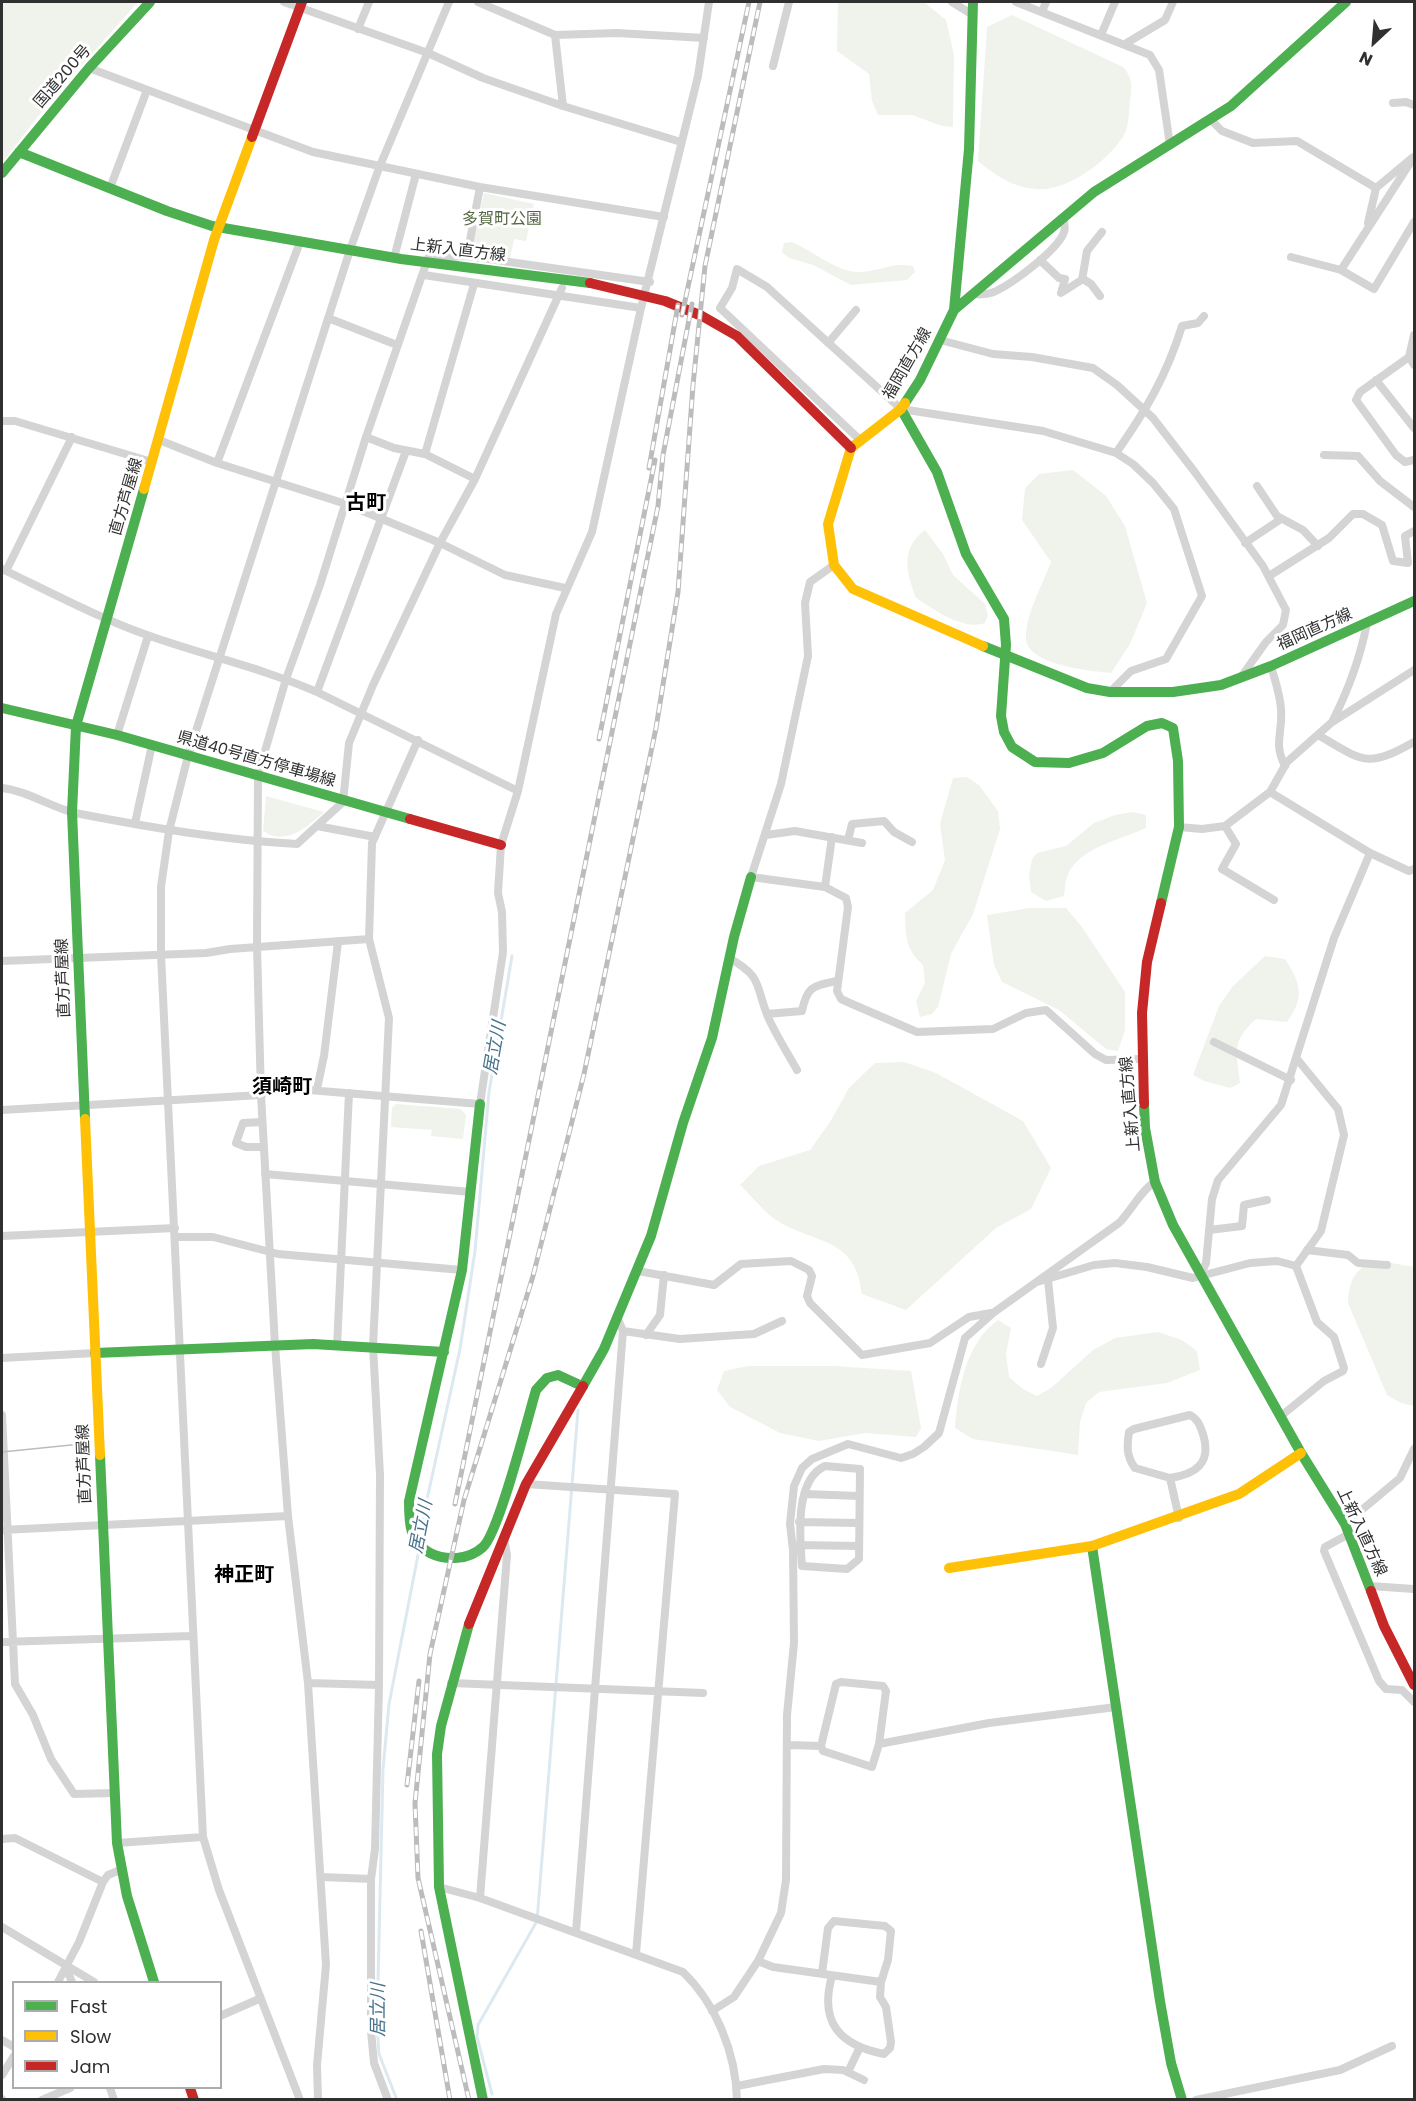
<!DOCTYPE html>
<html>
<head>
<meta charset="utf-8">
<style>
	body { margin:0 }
	#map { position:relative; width:1416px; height:2101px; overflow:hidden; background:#fff; font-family:Poppins,sans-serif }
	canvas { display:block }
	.frame { position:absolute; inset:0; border:3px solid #303030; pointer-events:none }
	.legend { position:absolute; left:12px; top:1981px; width:210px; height:108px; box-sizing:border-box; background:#fff; border:2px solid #acacac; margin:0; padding:8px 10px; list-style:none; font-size:18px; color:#303030 }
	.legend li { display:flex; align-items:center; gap:12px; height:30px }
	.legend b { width:30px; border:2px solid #acacac }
	.north { position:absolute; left:1344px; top:12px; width:60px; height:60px; -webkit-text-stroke:4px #fff; paint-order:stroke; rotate:206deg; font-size:16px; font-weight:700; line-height:24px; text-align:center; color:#303030 }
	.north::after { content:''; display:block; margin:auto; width:21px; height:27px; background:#303030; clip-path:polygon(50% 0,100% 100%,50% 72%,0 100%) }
</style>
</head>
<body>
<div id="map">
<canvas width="1416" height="2101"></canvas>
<div class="frame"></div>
<ul class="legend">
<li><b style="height:8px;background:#4caf50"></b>Fast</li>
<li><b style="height:8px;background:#ffc107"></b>Slow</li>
<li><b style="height:8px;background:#c62828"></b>Jam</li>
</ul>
<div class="north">N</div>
</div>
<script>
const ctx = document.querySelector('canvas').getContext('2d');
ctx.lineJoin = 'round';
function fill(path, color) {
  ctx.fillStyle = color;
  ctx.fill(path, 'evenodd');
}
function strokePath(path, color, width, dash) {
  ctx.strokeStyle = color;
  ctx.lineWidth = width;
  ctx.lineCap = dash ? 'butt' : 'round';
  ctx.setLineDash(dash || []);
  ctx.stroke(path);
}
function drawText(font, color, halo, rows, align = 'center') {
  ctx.font = font + ' Poppins,"Noto Sans JP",sans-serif';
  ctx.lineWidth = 6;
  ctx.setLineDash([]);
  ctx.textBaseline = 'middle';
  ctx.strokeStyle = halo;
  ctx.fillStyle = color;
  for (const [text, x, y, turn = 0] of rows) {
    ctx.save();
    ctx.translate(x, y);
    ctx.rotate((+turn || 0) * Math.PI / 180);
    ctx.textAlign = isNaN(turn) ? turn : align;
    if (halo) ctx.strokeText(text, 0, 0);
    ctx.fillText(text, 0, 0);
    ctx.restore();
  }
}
fill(new Path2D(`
	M2,2H138L46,106L2,163Z
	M838,2H924L946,20L954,55L953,127L942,126L912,115H878L872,101L869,74L837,51Z
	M1012,15L1123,67C1133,78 1132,87 1130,101C1129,112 1129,127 1123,137C1106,162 1067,192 1035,189C1012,187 995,175 978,161L987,27Z
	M484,193L534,204L526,241L514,239L510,258L471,249Z
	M792,242C813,251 834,270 856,272C877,273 890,262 913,266L915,272L907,280L851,285L813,265L789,258L782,252L784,243Z
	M1073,470L1106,496L1125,526L1147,603L1130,644L1111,673C1091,671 1026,665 1026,638C1025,616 1043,583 1051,562L1022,520L1025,488L1039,474Z
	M925,530L943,554L953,575L985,604L988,615L985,623C962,631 934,609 916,598C906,571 900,549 925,530Z
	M967,777L979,785L998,811L1000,829L973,914L951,954L938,1007L932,1014L920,1017L916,1001L925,983L923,965C905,949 906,936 905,913L933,890L945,860L940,824L953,778Z
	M266,796L324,812C308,826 286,847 263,831Z
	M1133,812L1146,815V828C1123,839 1076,848 1067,877C1065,882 1065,890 1064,896L1046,901L1031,892L1029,874L1032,859L1037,853L1066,846L1094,823L1115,815Z
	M1029,908H1066L1082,927L1125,992V1030L1118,1051L1106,1049L1059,1010L1002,982L994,965L987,915Z
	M1265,956L1285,959C1301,983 1305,998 1287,1022L1256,1019C1230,1043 1237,1051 1240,1083L1230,1088L1204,1081L1193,1075L1219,1006L1233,986Z
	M904,1062L936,1073L1023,1121L1051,1168L1031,1209L996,1228L906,1310L862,1294C855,1238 820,1245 781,1223C766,1215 753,1197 740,1185L759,1166L810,1150L830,1122L849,1088L875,1063Z
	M396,1104L461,1109L466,1115L463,1139L431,1136L432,1130L391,1127L392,1108Z
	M1374,1260L1414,1267V1406L1401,1403L1387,1395L1348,1303C1349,1280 1354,1271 1374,1260Z
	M998,1320L1011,1328L1006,1354L1009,1377L1023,1389L1037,1396L1051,1388L1093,1350L1115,1338L1158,1332L1182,1340L1197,1351L1200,1370L1167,1383L1099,1392L1086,1403L1080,1422L1078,1455L973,1439L955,1428C958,1390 965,1344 998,1320Z
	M748,1366H834L911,1371L921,1428L916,1437L865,1433L819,1441L780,1433L730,1407L717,1390L724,1371Z`), '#f0f3ec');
strokePath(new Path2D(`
	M420,1540L426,1504L460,1349L475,1251L489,1092L512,956
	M492,2094L477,2037L478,2025L537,1921L578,1410
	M397,2100L379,2054L377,2025L383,1769L389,1704L419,1550`), '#dde9f0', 3);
strokePath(new Path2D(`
	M284,2L428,53L483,78L563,106L681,142
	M478,2L555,35L617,33L704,38
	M952,2L973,15
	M1016,2L1150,55L1159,70L1170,145
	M1042,12L1046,2
	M358,29L369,2
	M555,35L563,106
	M1101,35L1115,2
	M1125,44L1165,20L1173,2
	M773,66L789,2
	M89,68L313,152L480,187L664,217
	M1393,103L1406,102L1414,105
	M1212,121L1222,131L1253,143L1297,141L1376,188L1368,223
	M1414,157L1341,270L1374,289L1414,222
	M110,188L147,90
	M1376,188L1412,158
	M467,256L480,187
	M1291,257L1341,270
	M394,258L416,174
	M1040,260L1059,278L1065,279L1061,293L1083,279L1091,284L1100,296
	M424,275L641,308
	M1082,280L1087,251L1102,232
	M972,294C981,295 988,295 996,291C1013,283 1058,250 1064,232C1066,227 1064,222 1063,218
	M328,318L397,345
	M1414,335L1409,357L1414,365
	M940,340L993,354L1032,357L1093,368L1117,385L1153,418L1194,471L1263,566L1286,610L1283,625L1266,642L1241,677
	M828,343L856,310
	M1409,357L1360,392L1356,400L1396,455L1405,462L1414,460
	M1376,380L1414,428
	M2,421H15L152,462
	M366,437L394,448L425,454L475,479
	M159,440L217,463L346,504L440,543L505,575L565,588
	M860,440L720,308L732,288L737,269L767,287L901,409L1043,431L1116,453L1133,464L1153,483L1174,509L1202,596L1166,659L1131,671L1110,692
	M1116,453C1146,410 1166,377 1182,326L1198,323L1204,316
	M425,454L474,284
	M1324,455L1358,456L1380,481L1414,507
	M217,463L300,242
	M1257,486L1277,516L1303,530L1318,546
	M1245,543L1281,519
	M834,565L810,582L805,603L808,656L781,784L751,877L825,887L846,898L848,907L837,991L841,999L852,1004L917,1032L993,1029L1026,1013L1046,1010L1095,1054L1106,1060L1141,1059
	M2,569C50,592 97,617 147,635C203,655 262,668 317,692L518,791
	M6,571L72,437
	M1269,576L1329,538L1353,514H1363L1382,525L1393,561L1408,563L1405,536L1414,531
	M1271,666C1275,681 1280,694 1281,709C1283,733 1273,743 1285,766
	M317,692L406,451
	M1332,722C1349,689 1360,659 1367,623
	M117,735L148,636
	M1318,735C1363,761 1366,769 1414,742
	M2,788C28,791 50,807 75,813C148,827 222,840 297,844L343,802L349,743L373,685L440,543L475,479L562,288
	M1270,792L1370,853L1409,871L1414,869
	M135,823L152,745
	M317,826L375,837
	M1225,826L1236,844L1222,869L1274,900
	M1179,827L1202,829L1225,826L1270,792L1287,762L1331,723L1414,670
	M766,835L795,831L862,843
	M848,840L852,824L884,821L894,832L912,842
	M825,887L832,837
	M729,958C763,977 755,985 768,1017C776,1035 787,1052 797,1070
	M2,961L206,953L230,949L369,939
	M767,1014L802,1011C807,986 813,986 837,981
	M1214,1042L1291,1080
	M317,1089L324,1056L338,942
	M2,1110L261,1095L272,1087L480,1104L503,952L502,912L498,893L501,845L518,791L556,614L592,532L641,308L698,76L709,2
	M262,1122L243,1123L236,1143L246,1147H264
	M265,1174L471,1192
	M1209,1230L1242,1226L1244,1205L1267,1200
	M2,1236L175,1228
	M175,1237H213L278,1254L462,1270
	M1307,1250L1348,1255L1358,1263L1387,1265
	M1296,1266L1321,1231L1344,1135L1338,1109L1297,1059
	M638,1271L714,1285L741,1264L791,1261L809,1270L812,1276L807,1296L810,1303L862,1355L930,1343L969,1317L991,1313
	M1201,1274L1206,1263L1212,1199L1218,1180L1281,1105L1334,938L1370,853
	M1037,1282L1094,1265L1115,1263L1147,1267L1193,1278L1250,1263L1277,1261L1296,1266
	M623,1331L680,1339L754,1334L782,1321
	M646,1335L660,1315L664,1275
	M337,1346L349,1093
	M2,1358L95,1353
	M1041,1364L1053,1328L1048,1280
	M2,1415L15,1684L33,1715L51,1759L74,1794L114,1793
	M1281,1416L1324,1381L1343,1371L1344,1368L1334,1337L1317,1322L1296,1266
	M825,1466L860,1469L859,1559L847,1569L802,1566C800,1538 794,1480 825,1466Z
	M1170,1478C1196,1474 1212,1463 1203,1434C1200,1426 1198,1419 1190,1415L1134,1429L1129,1432C1127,1446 1126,1456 1135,1468L1170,1478L1179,1518
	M526,1484L675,1494L636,1954
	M805,1494L859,1496
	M799,1522L859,1523
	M1345,1524L1400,1478L1414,1449
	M2,1530L288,1516
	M1349,1534L1325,1547L1324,1551L1379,1681L1386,1689L1402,1690L1414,1702
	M797,1545L858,1546
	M1370,1586L1414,1589
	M2,1642L192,1636
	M308,1683L379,1685
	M451,1683L703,1693
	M788,1745L821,1746L823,1751L872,1767L879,1744L989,1723L1116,1707
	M821,1746L836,1684L841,1682L883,1686L886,1691L879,1744
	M2,1839L15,1838L103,1882
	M117,1843L203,1837
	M322,1877L371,1879
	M439,1887L480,1898L683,1972C716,2004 736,2053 737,2100
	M480,1898L507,1555L504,1538
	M2,1927L94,1982
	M576,1932L623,1331L618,1319
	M758,1961L773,1967L881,1982
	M66,1968L72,1982
	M822,1973L828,1928L834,1921L885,1926L891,1931L888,1960L881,1982L880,1997L886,2007L891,2042L890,2048L884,2054C839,2045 819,2022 832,1976
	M58,1982L79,1942L103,1882L108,1875L120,1870
	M712,2011L734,1997L758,1961L781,1913L786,1880L787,1715L794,1643L793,1550L790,1524L794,1486L802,1468L812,1459L848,1444L901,1458L913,1454L924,1447L939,1433L965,1338L993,1313L1119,1223C1131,1211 1142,1189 1155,1182
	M220,2016L259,1999
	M2,2040L14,2047
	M848,2072L860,2047
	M2,2075L14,2056
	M737,2086L824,2069L843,2070L864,2080
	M110,2088L114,2100
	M2,2099L3,2100
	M42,2100L70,2088
	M300,2100L219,1890L203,1837L161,955V887L169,831L188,756L350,250L379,168L449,2
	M318,2100L317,2065L326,1965L308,1683L288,1516L275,1345L261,1095L257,947L258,775L286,679L320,585L366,437L428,258L467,256L650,282
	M388,2100L374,2063L371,2031V1879L375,1849L379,1685L380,1475L373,1346L389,1018L369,939L372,843L418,740
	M1196,2100L1340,2070L1392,2046`), '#d4d4d4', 8);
strokePath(new Path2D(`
	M19,152L167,211L212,226L401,259L590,283
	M2,173L89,68L150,2
	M954,310L969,149L973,2
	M905,403L920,380L954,310L1094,192L1231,106L1346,2
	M901,409L937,472L966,554L1004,619L1006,645L1001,716L1004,732L1012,747L1035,762L1069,763L1103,753L1147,726L1162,723L1173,728L1178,761L1179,827L1161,903
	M983,646L1087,688L1110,692H1173L1221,685L1271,666L1414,601
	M2,708L117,735L410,819
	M480,1104L462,1270L409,1501C409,1522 409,1542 430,1553C446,1561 469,1560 483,1547C499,1533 528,1417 536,1390L547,1378L558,1375L582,1386
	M1144,1104L1145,1128L1155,1182L1173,1225L1301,1453L1345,1524L1371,1591
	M85,1119L72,812L76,726L144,489
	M95,1353L313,1344L444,1352
	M583,1386L604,1349L651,1236L683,1123L712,1038L734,937L751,877
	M100,1455L117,1843L127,1896L154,1982
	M1092,1546L1160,2001L1171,2063L1182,2100
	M469,1624L441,1726L437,1754L439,1887L483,2100`), '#4caf50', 10);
strokePath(new Path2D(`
	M905,403L901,409L851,448L828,524L834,565L853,589L983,646
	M144,489L214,240L252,137
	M85,1119L100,1455
	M949,1568L1092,1546L1239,1494L1301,1453`), '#ffc107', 10);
strokePath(new Path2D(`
	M252,137L302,2
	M590,283L665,301L702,316L737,336L851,448
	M410,819L501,845
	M1144,1104L1142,1013L1147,962L1161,903
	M1371,1591L1384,1626L1414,1685
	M469,1624L526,1484L583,1386
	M190,2088L194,2100`), '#c62828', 10);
strokePath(new Path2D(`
	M2,1452L81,1444`), '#bcbcbc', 1.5);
const rail = new Path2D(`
	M682,315L749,2
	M649,468L678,305
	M599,739L655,460
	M455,1504L658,506L663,455L692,304
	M407,1785L419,1681
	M421,1931L450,2100
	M469,2100L418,1878L415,1803L430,1654L464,1500L533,1276L584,1074L656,728L678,592L693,385L705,266L760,2`);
strokePath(rail, '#bcbcbc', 5);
strokePath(rail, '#fff', 3, [9]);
drawText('16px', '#303030', '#fff', [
	["国道200号",63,77,-49],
	["上新入直方線",458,251,7],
	["福岡直方線",908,364,-60],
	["直方芦屋線",127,497,-74],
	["福岡直方線",1315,630,-24],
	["県道40号直方停車場線",256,760,16],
	["直方芦屋線",64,978,-92],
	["上新入直方線",1131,1104,-95],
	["直方芦屋線",85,1464,-92],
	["上新入直方線",1361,1532,65]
]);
drawText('16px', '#556842', '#fff', [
	["多賀町公園",502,220]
]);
drawText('italic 18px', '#46728b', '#fff', [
	["居立川",496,1048,-80],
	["居立川",422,1527,-79],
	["居立川",379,2010,-90]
]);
drawText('bold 20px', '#000', '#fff', [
	["古町",366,504],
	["須崎町",282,1088],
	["神正町",244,1576]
]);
</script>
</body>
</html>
